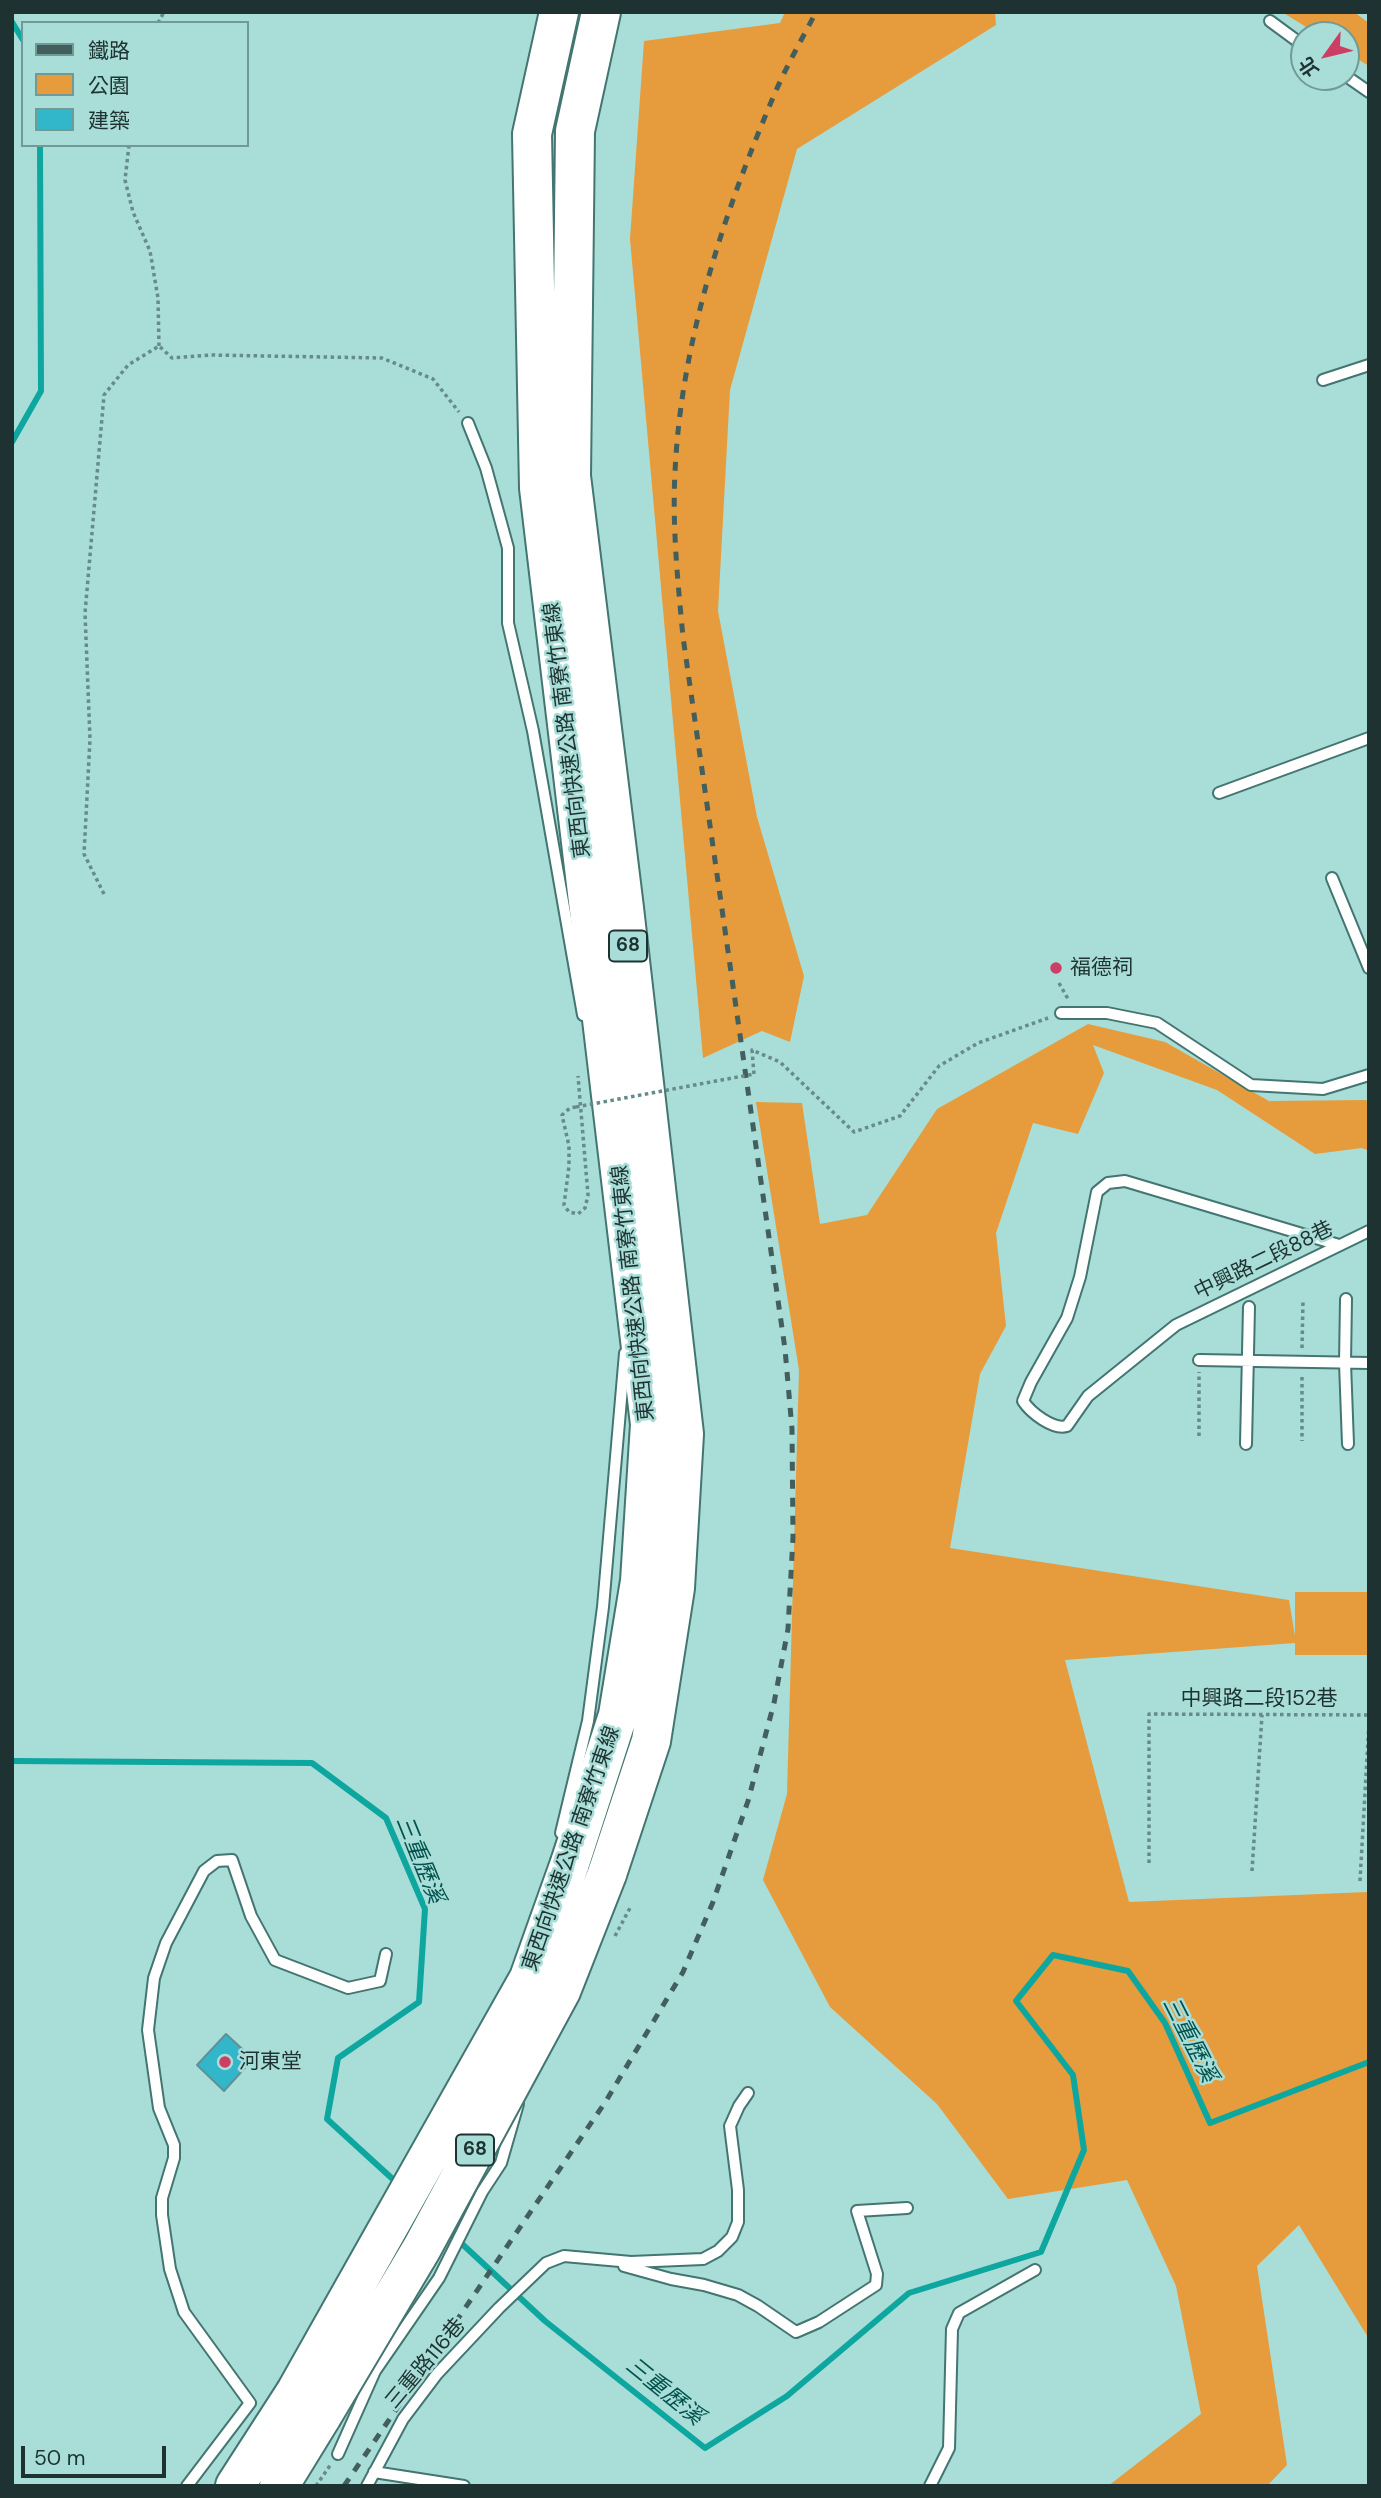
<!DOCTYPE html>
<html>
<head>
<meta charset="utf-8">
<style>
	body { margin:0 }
	#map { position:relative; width:1381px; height:2498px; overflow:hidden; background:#a9ddd8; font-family:"DM Sans","Noto Sans TC",sans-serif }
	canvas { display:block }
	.frame { position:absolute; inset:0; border:14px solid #1e3331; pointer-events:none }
	.legend { position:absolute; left:21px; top:21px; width:228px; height:126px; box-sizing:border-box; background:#a9ddd8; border:2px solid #719995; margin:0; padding:9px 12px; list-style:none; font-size:21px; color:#1e3331 }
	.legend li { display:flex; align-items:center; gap:14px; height:35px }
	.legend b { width:35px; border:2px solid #719995 }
	.north { position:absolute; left:1290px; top:21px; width:70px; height:70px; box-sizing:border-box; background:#a9ddd8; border:2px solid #719995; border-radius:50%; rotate:236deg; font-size:19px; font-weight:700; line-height:28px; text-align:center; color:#1e3331 }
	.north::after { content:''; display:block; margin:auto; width:24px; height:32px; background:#cd3e64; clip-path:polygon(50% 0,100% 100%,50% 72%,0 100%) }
	.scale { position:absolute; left:21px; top:2446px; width:145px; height:32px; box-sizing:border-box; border:4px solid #1e3331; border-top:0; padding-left:9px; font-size:21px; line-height:24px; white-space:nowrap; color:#1e3331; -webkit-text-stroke:5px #a9ddd8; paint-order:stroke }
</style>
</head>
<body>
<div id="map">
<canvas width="1381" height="2498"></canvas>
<div class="frame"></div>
<ul class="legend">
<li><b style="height:9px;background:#425f5d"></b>鐵路</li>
<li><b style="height:19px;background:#e69c3c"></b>公園</li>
<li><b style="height:19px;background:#32b6c9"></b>建築</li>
</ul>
<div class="north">北</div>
<div class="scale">50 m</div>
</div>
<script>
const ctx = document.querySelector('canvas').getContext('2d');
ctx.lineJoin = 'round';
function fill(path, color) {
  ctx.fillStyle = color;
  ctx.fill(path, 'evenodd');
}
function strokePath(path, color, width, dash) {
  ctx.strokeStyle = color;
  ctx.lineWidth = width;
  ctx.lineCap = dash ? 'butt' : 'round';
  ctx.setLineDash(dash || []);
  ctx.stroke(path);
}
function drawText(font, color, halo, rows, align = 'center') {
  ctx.font = font + ' "DM Sans","Noto Sans TC",sans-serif';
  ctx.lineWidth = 5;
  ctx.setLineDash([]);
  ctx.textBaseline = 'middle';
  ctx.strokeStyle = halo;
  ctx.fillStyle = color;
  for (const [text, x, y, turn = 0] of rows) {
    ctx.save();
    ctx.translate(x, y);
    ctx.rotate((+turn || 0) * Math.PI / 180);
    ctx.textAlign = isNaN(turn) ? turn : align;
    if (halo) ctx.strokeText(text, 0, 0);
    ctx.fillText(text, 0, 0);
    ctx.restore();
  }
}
fill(new Path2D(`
	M785,12H995L996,25L797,149L730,390L718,611L757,817L804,976L790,1042L762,1031L703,1058L630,239L644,41L780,23Z
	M1282,12H1354L1369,23V66L1346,52V35H1319Z
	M1088,1024L1165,1042L1269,1101L1366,1100L1369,1103V1151L1362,1148L1315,1154L1217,1090L1093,1045L1104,1073L1078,1134L1033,1123L996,1233L1006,1326L980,1374L950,1548L1289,1600L1295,1636V1592H1369V1655H1295V1643L1065,1660L1129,1902L1367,1892L1369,1895V2339L1299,2225L1257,2266L1287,2465L1267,2486H1108L1201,2414L1176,2286L1127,2180L1008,2199L937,2104L830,2007L763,1880L787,1794L799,1370L756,1102L802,1103L820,1224L867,1215L937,1109Z`), '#e69c3c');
strokePath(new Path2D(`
	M12,22L23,40
	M12,442L41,391L40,145
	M12,1761L312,1763L386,1818L425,1909L419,2002L338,2058L327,2119L397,2183
	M446,2229L545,2321L705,2448L787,2396L909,2293L1041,2252L1084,2150L1073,2075L1016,2001L1053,1955L1128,1971L1165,2023L1210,2123L1369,2062`), '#0da79f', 6);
const building = new Path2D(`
	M226,2034L253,2059L224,2091L197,2065Z`);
fill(building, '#32b6c9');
strokePath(building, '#5f9098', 2);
const lane = new Path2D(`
	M1270,21L1304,46
	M1346,76L1369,92
	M1323,380L1369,365
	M468,423L486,468L508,548V623L533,731L583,1015
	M1219,793L1369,738
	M1332,878L1369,968
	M1061,1013H1107L1157,1023L1251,1085L1323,1089L1369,1075
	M1339,1245L1125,1181L1108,1183L1097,1192L1080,1277L1067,1318L1031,1382L1023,1401C1031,1413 1053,1430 1067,1426L1088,1396L1176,1325L1369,1231
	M1346,1299L1345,1363L1348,1444
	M1199,1360L1369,1363
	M1246,1444L1249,1307
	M561,1833L588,1721L603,1607L625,1353
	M624,2266L671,2279L704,2285L738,2295L758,2306L796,2332L819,2322L876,2285L877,2274L857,2211L907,2208
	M338,2454L375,2371L439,2278L482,2192L501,2163L518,2104
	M374,2472L464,2486
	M187,2486L250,2403L184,2312L170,2269L162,2215V2198L174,2158V2145L159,2108L148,2030L154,1978L166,1943L204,1871L217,1861L232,1860L251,1916L275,1960L348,1988L380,1981L386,1954
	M367,2486L403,2419L437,2374L499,2308L546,2263L564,2256L631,2262L703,2259L718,2251L732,2237L738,2222V2190L730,2126L739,2106L748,2093
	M930,2486L949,2448L952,2329L959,2313L1035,2270`);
const highway = new Path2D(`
	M559,12L532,134L539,488L650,1424L640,1581L618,1715L570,1863
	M601,12L575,131L571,476L624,908L684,1434L675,1588L651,1741L607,1874
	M235,2486L295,2393
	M279,2486L322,2416`);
strokePath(lane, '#437571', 14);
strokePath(highway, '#437571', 42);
strokePath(new Path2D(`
	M158,23L164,12
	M129,145L125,180L133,212L150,251L158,298L159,346
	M104,894L84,854L90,739L85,613L104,395L128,365L159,346L172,358L210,355L382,358L433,379L459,412
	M1059,983L1068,999
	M754,1074L752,1050L780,1062L854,1132L900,1116L939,1066L978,1043L1048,1018
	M576,1107L570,1108L562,1115L569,1146V1166L564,1205L569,1212L578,1214L585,1208L588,1195L578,1076
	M1302,1348L1303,1300
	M1302,1377V1441
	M1199,1436V1372
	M1149,1863V1714L1369,1715
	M1252,1871L1262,1715
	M1360,1881L1369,1722
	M615,1936L630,1908
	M316,2486L331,2464`), '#668b88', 3.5, [3.5, 3.5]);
strokePath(lane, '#fff', 10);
strokePath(highway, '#fff', 38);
strokePath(new Path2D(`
	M344,2486L606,2101L683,1972L713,1902L748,1801L774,1703L788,1629L793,1537L792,1429L785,1349L683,637C678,583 672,527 675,472C681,342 724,212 775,93C787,65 802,39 816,12`), '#425f5d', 5, [9, 9]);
const highwayBridge = new Path2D(`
	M295,2393L529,1978L570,1863
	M322,2416L422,2248L561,1991L607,1874`);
strokePath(highwayBridge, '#437571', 42, []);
strokePath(new Path2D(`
	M576,1107L754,1074`), '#668b88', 3.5, [3.5, 3.5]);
strokePath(highwayBridge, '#fff', 38);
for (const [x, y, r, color] of [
	[1056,968,7,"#cd3e64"],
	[225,2062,7,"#cd3e64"]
]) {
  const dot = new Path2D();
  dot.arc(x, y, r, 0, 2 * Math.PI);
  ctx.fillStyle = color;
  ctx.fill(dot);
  strokePath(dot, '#a9ddd8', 2.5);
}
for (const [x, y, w] of [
	[628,946,38],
	[475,2150,38]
]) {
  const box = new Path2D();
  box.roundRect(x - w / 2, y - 15.5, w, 31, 5);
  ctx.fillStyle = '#a9ddd8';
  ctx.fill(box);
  strokePath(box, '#1e3331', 2);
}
drawText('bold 19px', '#1e3331', null, [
	["68",628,946],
	["68",475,2150]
]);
drawText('21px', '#1e3331', '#a9ddd8', [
	["東西向快速公路 南寮竹東線",568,730,-97],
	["中興路二段88巷",1264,1261,-26],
	["東西向快速公路 南寮竹東線",634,1293,-96],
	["中興路二段152巷",1259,1699],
	["東西向快速公路 南寮竹東線",572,1849,-71],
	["三重路116巷",426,2364,-50]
]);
drawText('21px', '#1e3331', '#a9ddd8', [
	["福德祠",1070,968],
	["河東堂",239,2062]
], 'left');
drawText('italic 23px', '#02524e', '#a9ddd8', [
	["三重歷溪",419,1860,68],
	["三重歷溪",1189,2040,63],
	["三重歷溪",664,2392,39]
]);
</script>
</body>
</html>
